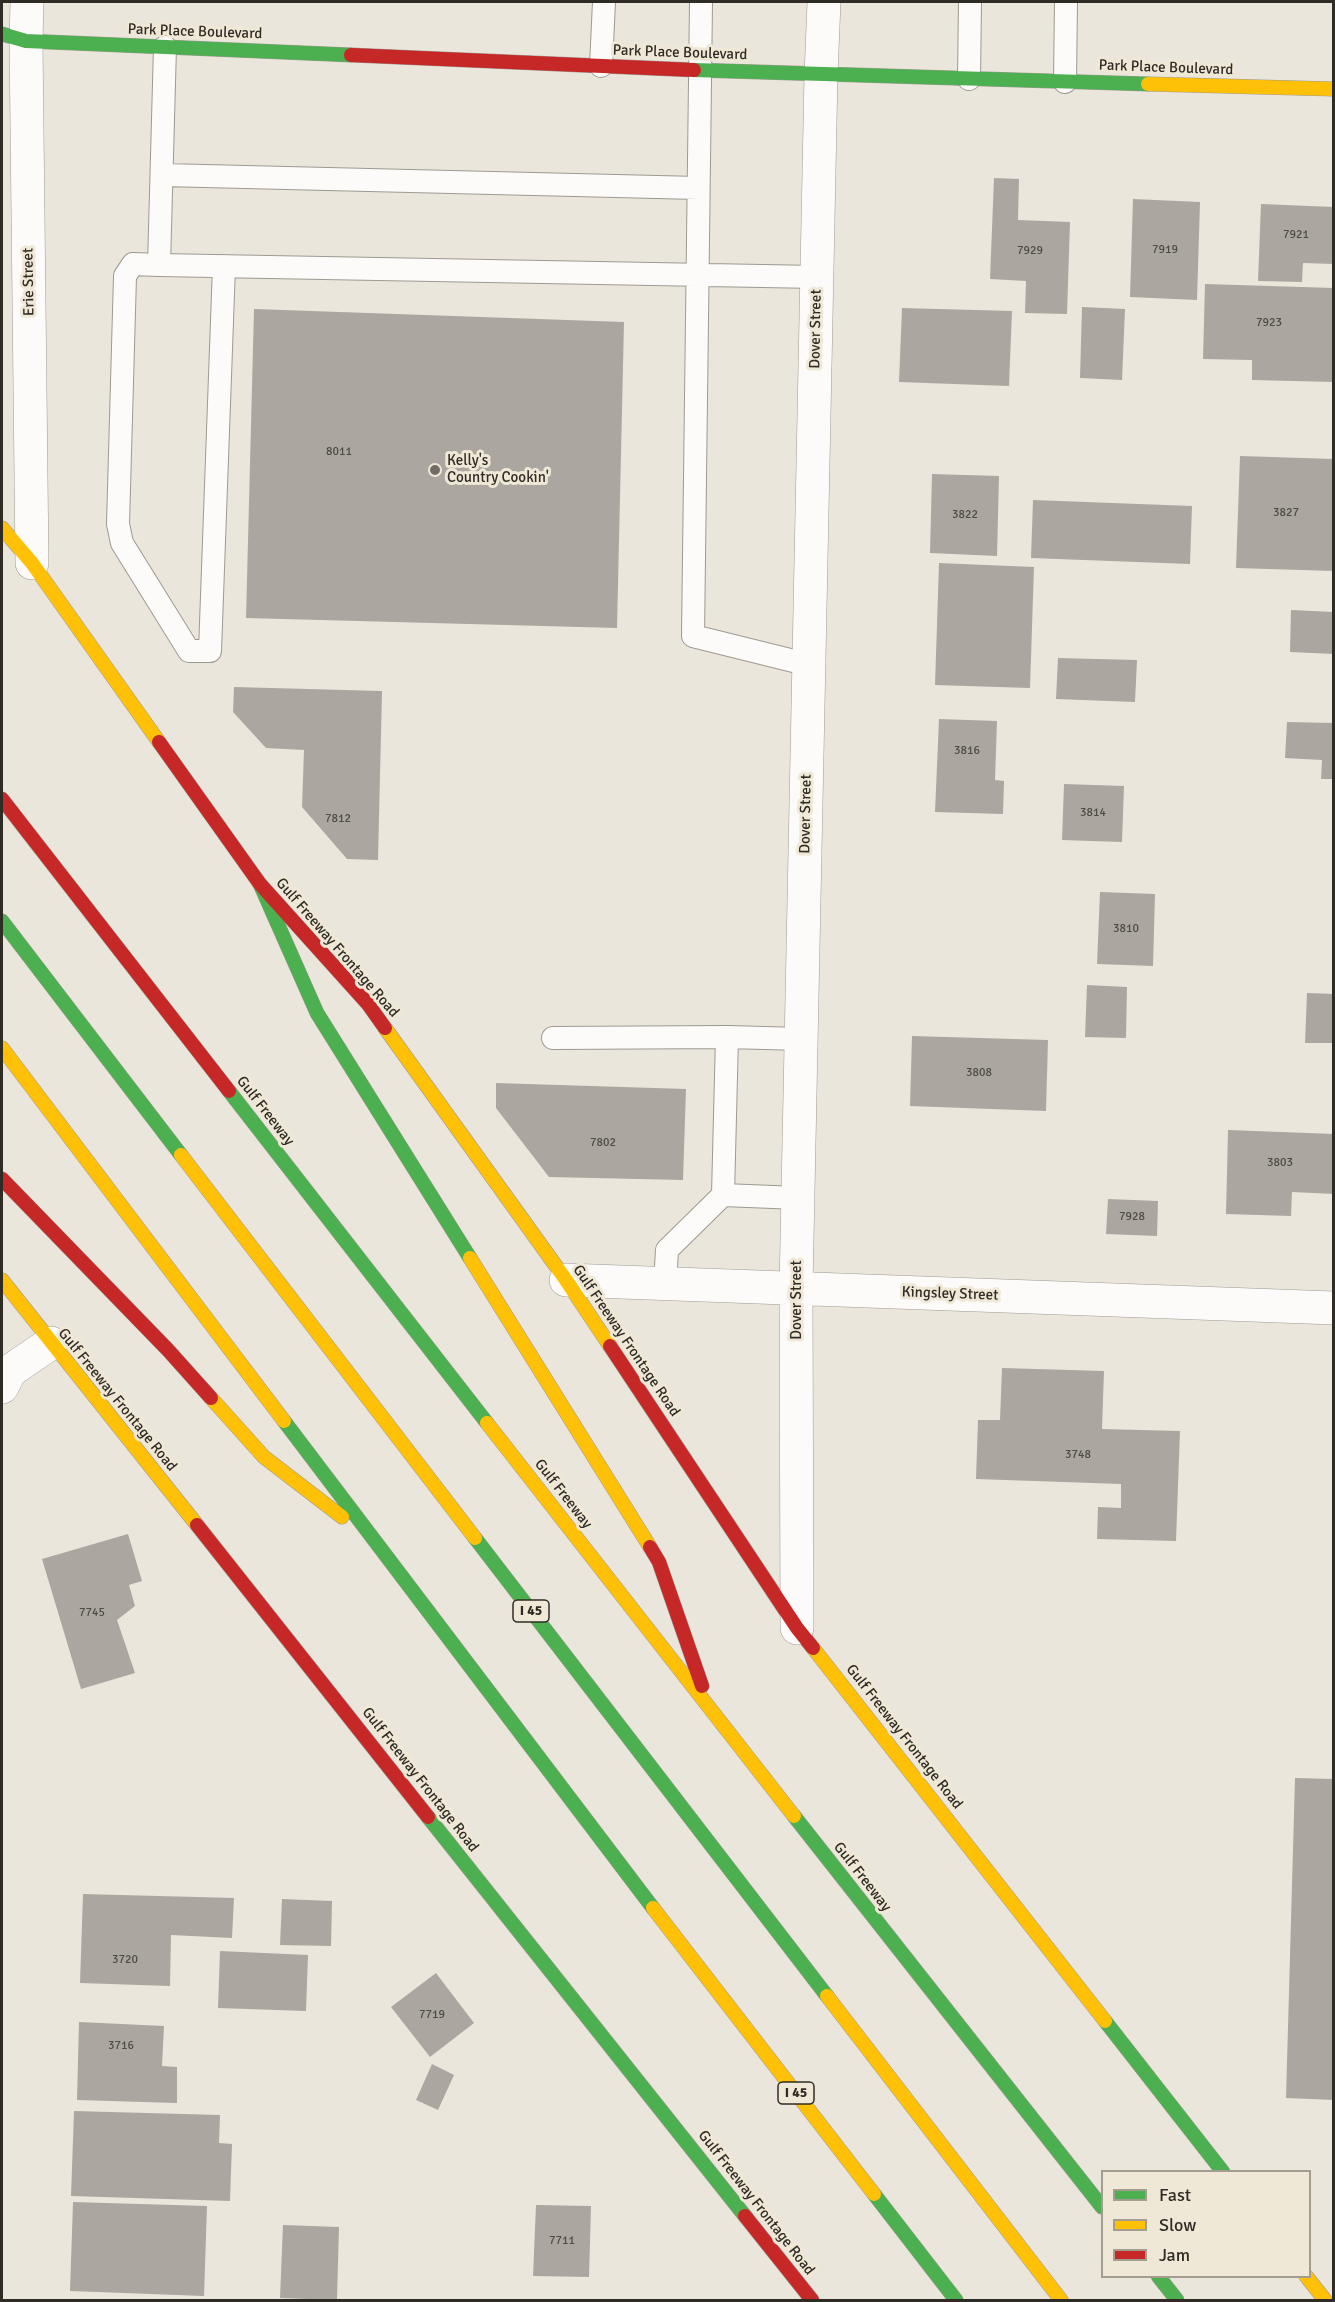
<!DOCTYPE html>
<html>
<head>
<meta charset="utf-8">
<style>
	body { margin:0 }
	#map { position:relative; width:1335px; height:2302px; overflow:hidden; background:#eae6dc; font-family:Signika,sans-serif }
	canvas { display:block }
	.frame { position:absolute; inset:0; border:3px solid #2f2c25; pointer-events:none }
	.legend { position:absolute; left:1101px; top:2170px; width:210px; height:108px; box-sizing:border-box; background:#f0e8d6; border:2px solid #a39d8f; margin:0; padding:8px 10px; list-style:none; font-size:18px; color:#2f2c25 }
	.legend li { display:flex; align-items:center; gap:12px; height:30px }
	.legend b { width:30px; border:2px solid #a39d8f }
</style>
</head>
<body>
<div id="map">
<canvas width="1335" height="2302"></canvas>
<div class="frame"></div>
<ul class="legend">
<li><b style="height:8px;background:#4caf50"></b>Fast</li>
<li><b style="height:8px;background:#ffc107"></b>Slow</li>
<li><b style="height:8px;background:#c62828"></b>Jam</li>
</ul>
</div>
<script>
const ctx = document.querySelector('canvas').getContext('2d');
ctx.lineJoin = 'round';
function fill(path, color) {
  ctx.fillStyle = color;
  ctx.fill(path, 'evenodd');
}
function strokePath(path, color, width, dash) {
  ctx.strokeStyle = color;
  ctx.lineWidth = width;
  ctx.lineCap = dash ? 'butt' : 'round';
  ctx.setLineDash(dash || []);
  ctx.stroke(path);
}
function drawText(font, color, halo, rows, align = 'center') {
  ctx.font = font + ' Signika,sans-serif';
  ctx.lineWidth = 6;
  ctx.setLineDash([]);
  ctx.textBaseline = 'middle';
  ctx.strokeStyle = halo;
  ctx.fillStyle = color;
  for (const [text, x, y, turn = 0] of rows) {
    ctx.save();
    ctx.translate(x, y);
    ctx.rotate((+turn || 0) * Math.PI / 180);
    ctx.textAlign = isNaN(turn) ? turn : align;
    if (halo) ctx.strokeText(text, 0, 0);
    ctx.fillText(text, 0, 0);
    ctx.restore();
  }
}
fill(new Path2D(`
	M994,178L1019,179L1018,220L1070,222L1067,314L1025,313L1026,281L990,279Z
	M1133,199L1200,202L1197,300L1130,297Z
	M1261,204L1334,207V264L1303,263L1302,282L1258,281Z
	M1205,284L1334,288V382L1252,380V360L1203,359Z
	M1082,307L1125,309L1122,380L1080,378Z
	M902,308L1012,311L1009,386L899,382Z
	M254,309L624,322L617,628L246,618Z
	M1240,456L1334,459V571L1236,568Z
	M932,474L999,476L997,556L930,553Z
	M1033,500L1192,506L1190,564L1031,558Z
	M939,563L1034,567L1030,688L935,685Z
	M1291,610L1334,612V654L1290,652Z
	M1058,658L1137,660L1135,702L1056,699Z
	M234,687L382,691L378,860L347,859L302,807L304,750L266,748L233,712Z
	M939,719L997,721L995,780L1004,781L1003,814L935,812Z
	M1287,722L1334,723V779H1321L1322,760L1285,758Z
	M1064,784L1124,786L1122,842L1062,840Z
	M1100,892L1155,894L1153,966L1097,964Z
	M1087,985L1127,987L1126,1038L1085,1037Z
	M1307,993L1334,994V1043H1305Z
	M912,1036L1048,1040L1046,1111L910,1106Z
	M496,1083L686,1089L683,1180L549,1177L496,1108Z
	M1228,1130L1334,1134V1194L1292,1192L1291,1216L1226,1214Z
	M1108,1199L1158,1201L1157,1236L1106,1234Z
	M1002,1368L1104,1371L1102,1429L1180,1431L1176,1541L1097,1539L1098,1507L1121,1508V1484L976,1479L978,1420H1000Z
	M128,1534L142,1581L129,1585L135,1606L117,1620L135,1673L81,1689L42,1559Z
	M1295,1778L1334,1779V2100L1286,2098Z
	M83,1894L234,1898L232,1938L171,1935L170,1986L80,1983Z
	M282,1899L332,1901L331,1946L280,1945Z
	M220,1951L308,1955L306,2011L218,2008Z
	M436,1973L474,2023L430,2057L391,2007Z
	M79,2022L164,2026L162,2066L177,2067V2103L77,2100Z
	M432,2064L454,2075L438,2110L416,2100Z
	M74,2111L220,2115L219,2143L232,2144L230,2201L71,2196Z
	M73,2202L207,2206L204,2296L70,2291Z
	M536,2205L591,2206L589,2277L533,2276Z
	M283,2225L339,2227L337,2300L280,2298Z`), '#aba7a0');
const lane = new Path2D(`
	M701,2L693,636L810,665
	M165,47L159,265L817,277
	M601,66L604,2
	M969,79L970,2
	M1065,82L1066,2
	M163,175L698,188
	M159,265L133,264L125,276L118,524L122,543L189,651H210L224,266
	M553,1038L727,1037
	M723,1195L727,1037L802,1039
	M665,1284L667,1250L723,1195L798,1198`);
const street = new Path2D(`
	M27,2L26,41L32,563
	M566,1280L1334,1308
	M2,1387L10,1371L51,1343
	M797,1628L796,1288L821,75L824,2`);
const fast = new Path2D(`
	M2,34L26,41L351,55
	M694,70L1148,84
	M260,884L317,1013L470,1258
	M2,921L181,1155
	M229,1091L487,1423
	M284,1421L653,1908
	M475,1538L827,1996
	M794,1816L1102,2207
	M428,1817L745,2216
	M1105,2021L1223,2172
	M874,2194L956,2300
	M1158,2276L1177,2300`);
const slow = new Path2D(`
	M1148,84L1334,89
	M2,528L32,563L159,742
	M385,1028L566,1280L610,1346
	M2,1048L284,1421
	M181,1155L475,1538
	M470,1258L650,1547
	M2,1280L197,1525
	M211,1398L264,1457L342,1517
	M487,1423L794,1816
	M813,1648L1105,2021
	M653,1908L874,2194
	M827,1996L1061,2300
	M1306,2276L1325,2300`);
const jam = new Path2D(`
	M351,55L694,70
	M159,742L260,884L368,1004L385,1028
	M2,799L229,1091
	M2,1179L168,1350L211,1398
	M610,1346L797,1628L813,1648
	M197,1525L428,1817
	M650,1547L659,1562L702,1686
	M745,2216L812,2300`);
strokePath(lane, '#9d9a92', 24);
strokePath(street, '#9d9a92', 34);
strokePath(fast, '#9d9a92', 15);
strokePath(slow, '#9d9a92', 15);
strokePath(jam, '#9d9a92', 15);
strokePath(lane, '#fcfbfa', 22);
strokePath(street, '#fcfbfa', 33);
strokePath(fast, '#4caf50', 14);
strokePath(slow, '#ffc107', 14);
strokePath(jam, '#c62828', 14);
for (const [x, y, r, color] of [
	[435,470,6,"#706d65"]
]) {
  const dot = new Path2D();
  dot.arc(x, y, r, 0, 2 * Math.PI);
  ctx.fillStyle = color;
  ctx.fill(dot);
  strokePath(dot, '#f0e8d6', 2);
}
drawText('12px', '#4e4b44', null, [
	["7921",1296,235],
	["7919",1165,250],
	["7929",1030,251],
	["7923",1269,323],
	["8011",339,452],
	["3827",1286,513],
	["3822",965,515],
	["3816",967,751],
	["3814",1093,813],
	["7812",338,819],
	["3810",1126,929],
	["3808",979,1073],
	["7802",603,1143],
	["3803",1280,1163],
	["7928",1132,1217],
	["3748",1078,1455],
	["7745",92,1613],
	["3720",125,1960],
	["7719",432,2015],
	["3716",121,2046],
	["7711",562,2241]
]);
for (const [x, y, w] of [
	[531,1611,36],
	[796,2093,36]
]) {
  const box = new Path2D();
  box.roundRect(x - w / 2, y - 11, w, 22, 4.5);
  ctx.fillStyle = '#f0e8d6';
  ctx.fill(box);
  strokePath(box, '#2f2c25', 1.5);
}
drawText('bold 14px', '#2f2c25', null, [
	["I 45",531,1611],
	["I 45",796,2093]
]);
drawText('15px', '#2f2c25', '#f0e8d6', [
	["Park Place Boulevard",195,32,2],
	["Park Place Boulevard",680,53,2],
	["Park Place Boulevard",1166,68,2],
	["Erie Street",29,282,-91],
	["Dover Street",816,329,-89],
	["Dover Street",806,814,-89],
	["Gulf Freeway Frontage Road",337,948,49],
	["Gulf Freeway",265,1111,52],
	["Kingsley Street",950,1294,2],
	["Dover Street",797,1300,-90],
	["Gulf Freeway Frontage Road",626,1341,56],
	["Gulf Freeway Frontage Road",117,1400,51],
	["Gulf Freeway",563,1494,52],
	["Gulf Freeway Frontage Road",904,1737,52],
	["Gulf Freeway Frontage Road",420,1780,52],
	["Gulf Freeway",862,1877,52],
	["Gulf Freeway Frontage Road",756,2203,52]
]);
drawText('15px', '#2f2c25', '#f0e8d6', [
	["Kelly's",447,461],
	["Country Cookin'",447,478]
], 'left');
</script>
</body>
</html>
